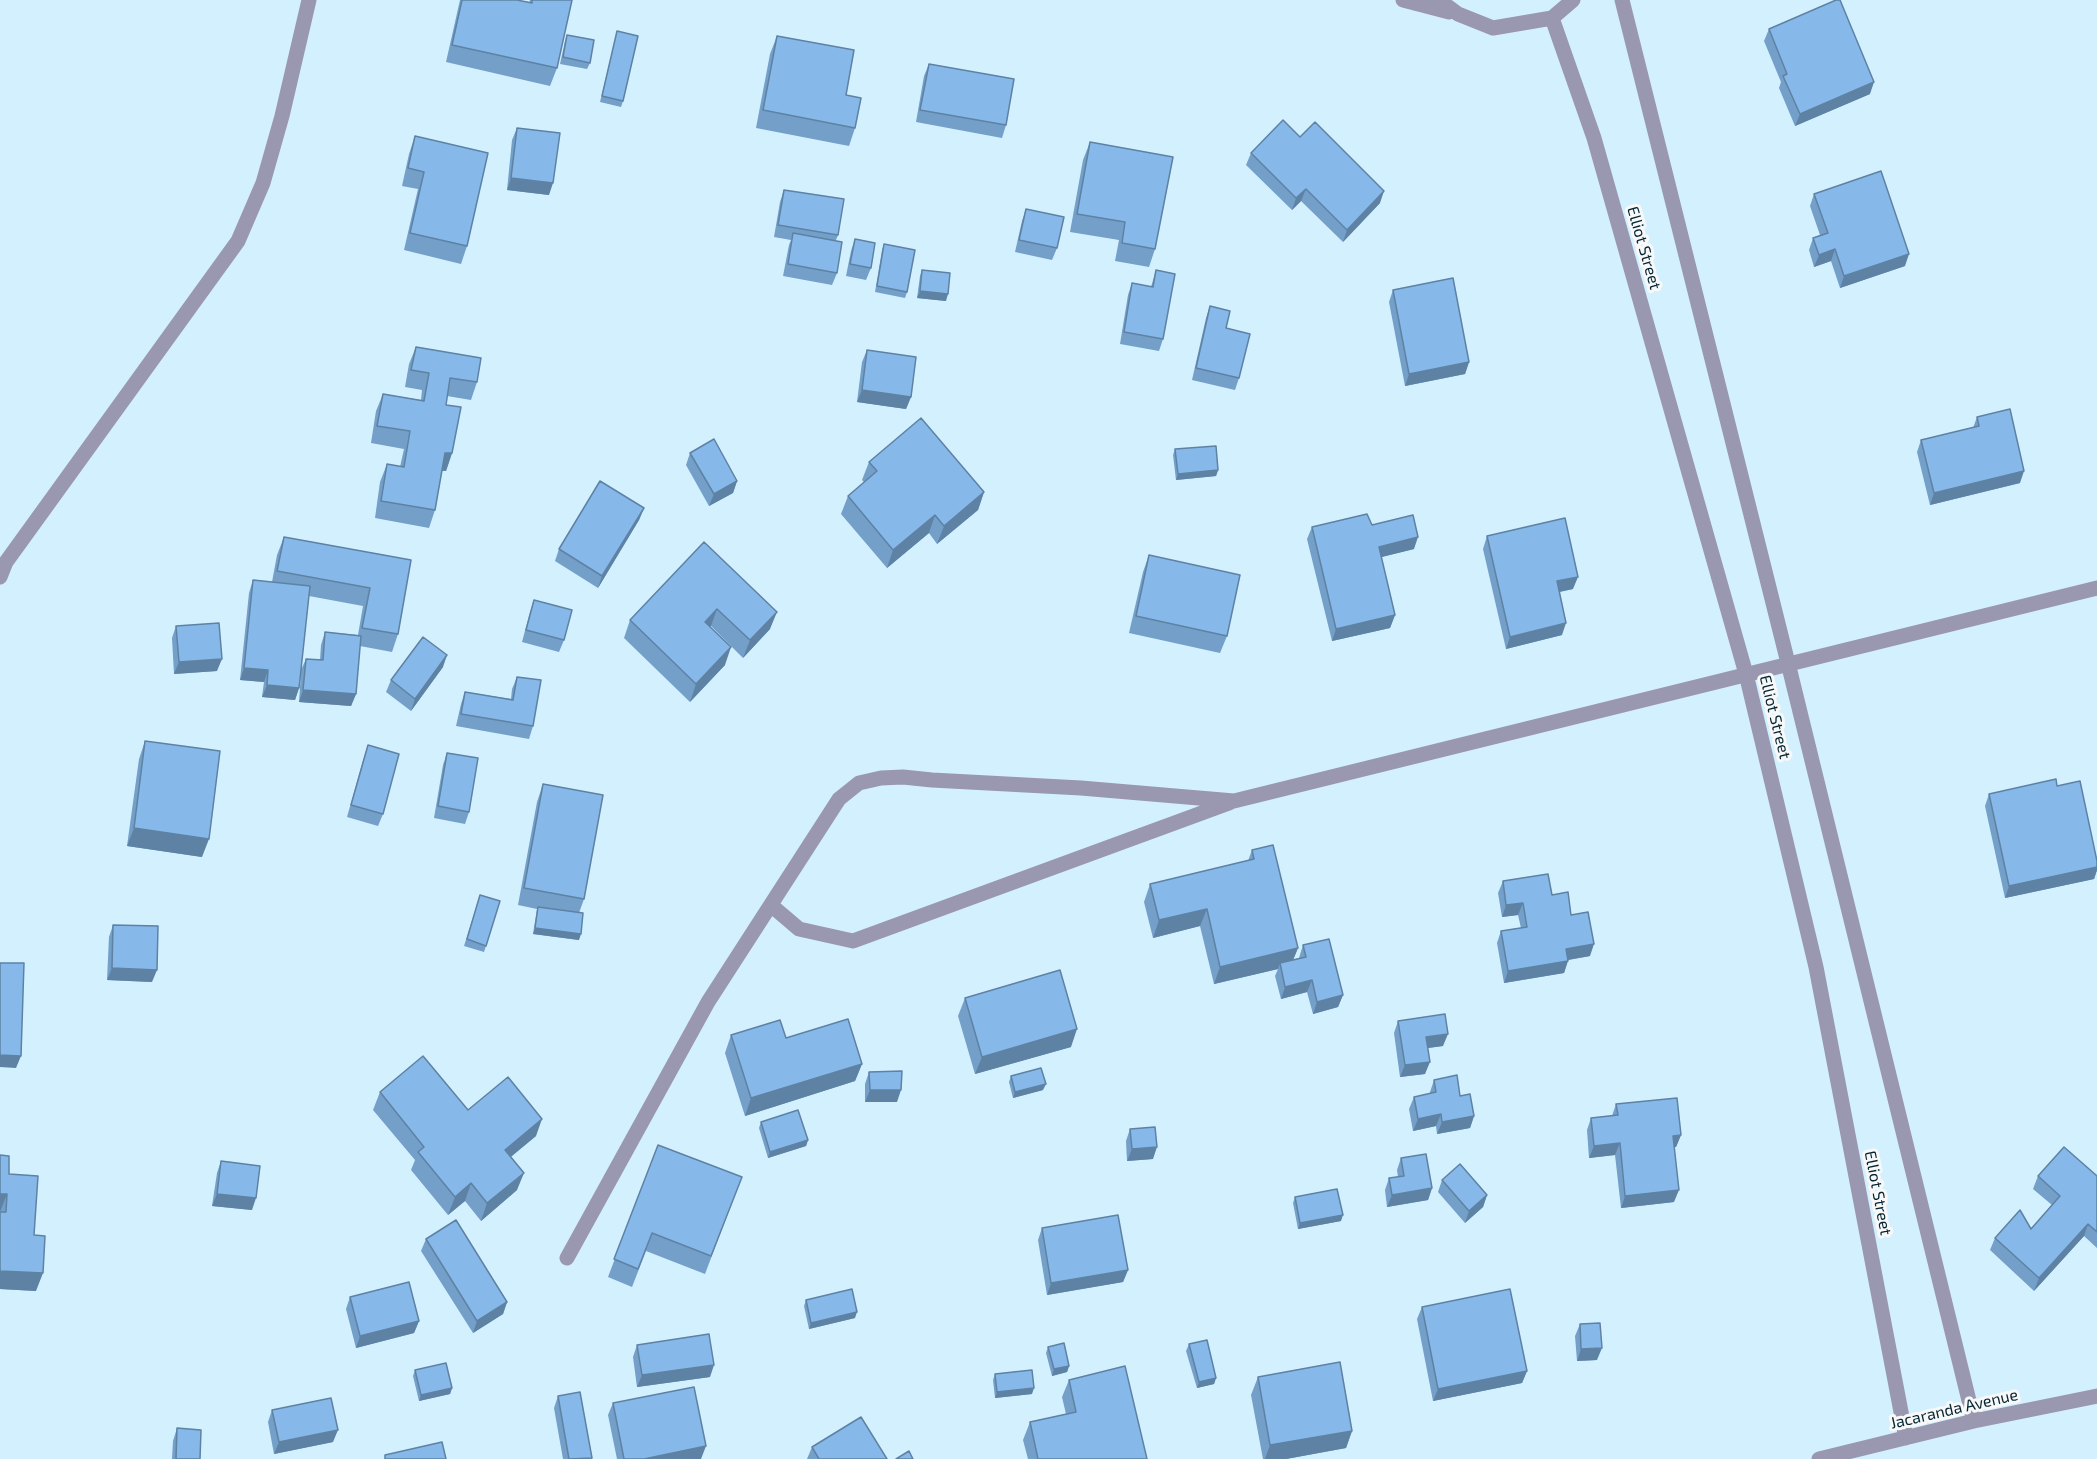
<!DOCTYPE html>
<html>
<head>
<meta charset="utf-8">
<style>
	body { margin:0 }
	canvas { display:block; background:#d3f0fe }
</style>
</head>
<body>
<canvas width="2097" height="1459"></canvas>
<script>
const ctx = document.querySelector('canvas').getContext('2d');
ctx.lineJoin = 'round';
function strokePath(path, color, width, dash) {
  ctx.strokeStyle = color;
  ctx.lineWidth = width;
  ctx.lineCap = dash ? 'butt' : 'round';
  ctx.setLineDash(dash || []);
  ctx.stroke(path);
}
function fill(path, color) {
  ctx.fillStyle = color;
  ctx.fill(path, 'evenodd');
}
function drawText(font, color, halo, rows, align = 'center') {
  ctx.font = font + ' "Exo 2",sans-serif';
  ctx.lineWidth = 6;
  ctx.setLineDash([]);
  ctx.textBaseline = 'middle';
  ctx.strokeStyle = halo;
  ctx.fillStyle = color;
  for (const [text, x, y, turn = 0] of rows) {
    ctx.save();
    ctx.translate(x, y);
    ctx.rotate((+turn || 0) * Math.PI / 180);
    ctx.textAlign = isNaN(turn) ? turn : align;
    if (halo) ctx.strokeText(text, 0, 0);
    ctx.fillText(text, 0, 0);
    ctx.restore();
  }
}
strokePath(new Path2D(`
	M0,577L6,562L238,241L263,183L282,116L309,0
	M772,906L799,929L853,941L1229,803
	M567,1258L708,1002L839,799L859,783L881,778L903,777L932,780L1081,788L1234,801L2097,588`), '#9a98b1', 15);
strokePath(new Path2D(`
	M1403,0L1449,12
	M1439,0L1458,14L1493,28L1552,18L1573,0
	M1622,0L1788,663L1974,1421
	M1552,18L1594,138L1746,674L1816,967L1906,1438
	M1819,1459L1974,1421L2097,1396`), '#9a98b1', 15);
fill(new Path2D(`
	M460,0H517L529,3L530,0H572L557,68L550,86L446,62Z
	M1769,29L1870,94L1795,126L1779,88L1781,82L1764,41Z
	M617,31L623,101L621,107L600,102Z
	M567,35L590,63L587,69L560,64L565,41Z
	M777,36L846,95L855,128L849,146L756,128L770,54Z
	M929,64L1006,125L1002,138L916,122L924,76Z
	M517,128L549,195L507,190L512,140Z
	M415,136L467,246L461,264L404,250L418,189L402,186L409,154Z
	M1300,137L1380,203L1343,242L1301,201L1292,210L1246,165L1251,153Z
	M1090,142L1155,249L1149,267L1115,261L1119,240L1070,232L1083,160Z
	M784,190L838,235L836,240L837,273L832,285L783,276L789,245L791,240L774,237L780,202Z
	M1814,194L1905,266L1840,288L1831,261L1814,267L1809,250L1813,238L1820,235L1810,206Z
	M1026,209L1057,248L1052,260L1015,252L1022,221Z
	M855,239L871,268L866,280L846,276L851,251Z
	M884,244L907,292L905,298L875,292L882,250Z
	M922,270L946,301L917,298L920,276Z
	M1156,270L1163,339L1159,351L1120,344L1128,295L1132,283L1151,287Z
	M1393,290L1469,362L1465,374L1405,386L1389,302Z
	M1210,306L1226,328L1239,378L1235,390L1192,380L1206,318Z
	M416,347L477,382L471,400L447,396L446,405L452,453L446,471H442L435,510L429,528L375,518L380,482L387,464L400,467L404,449L371,443L376,411L383,394L421,400L422,390L405,387L409,364Z
	M867,350L911,397L906,409L857,402L862,362Z
	M1977,417L2020,483L1930,505L1917,452L1921,440L1973,428Z
	M1175,449L1218,470L1216,476L1176,480L1173,455Z
	M690,453L737,481L733,493L709,506L686,465Z
	M869,462L984,492L978,510L937,544L929,533L887,568L841,514L848,496L864,482L862,480Z
	M644,508L639,520L598,588L555,561L559,549Z
	M1372,525L1414,549L1381,557L1395,615L1390,628L1332,641L1307,539L1312,527Z
	M1487,536L1573,589L1560,592L1562,635L1506,649L1483,549Z
	M284,537L411,560L398,634L392,652L360,646L356,694L351,706L299,702L301,673L299,688L295,700L262,697L264,682L240,680L249,593L253,580L272,582L277,555ZM309,596L363,606L358,635L325,632L321,645L320,660L306,659L301,670Z
	M704,542L770,629L743,658L711,626L710,627L725,665L690,702L624,638L630,620Z
	M1149,555L1227,636L1220,653L1129,633L1143,572Z
	M534,600L564,640L559,652L522,642L530,612Z
	M176,626L217,671L174,674L172,638Z
	M443,667L411,711L386,692L391,680Z
	M517,677L533,726L529,739L456,726L461,704L465,692L511,699L512,689Z
	M145,741L202,857L127,846L139,759Z
	M368,745L383,814L378,826L347,817L364,757Z
	M447,753L469,812L465,824L434,818L443,765Z
	M543,784L584,899L579,913V940L533,934L537,909L518,905L537,802Z
	M2057,786L2097,861V870L2094,879L2005,898L1985,806L1989,794Z
	M1252,850L1298,948L1293,960L1299,958L1303,945L1343,995L1338,1007L1313,1014L1307,992L1281,999L1275,976L1278,969L1214,984L1200,926L1153,938L1144,902L1150,884L1248,861Z
	M1503,881L1552,895L1571,915L1590,956L1568,960L1564,973L1504,983L1497,943L1501,931L1521,928L1518,915L1502,917L1498,893Z
	M480,895L500,901L484,952L464,946Z
	M113,925L152,982L107,980L109,937Z
	M965,998L1071,1047L975,1074L958,1016Z
	M1398,1021L1443,1046L1427,1048L1425,1074L1400,1077L1394,1033Z
	M731,1035L786,1038L862,1064L855,1081L745,1116L725,1053Z
	M869,1072L897,1102H865V1084Z
	M1011,1076L1043,1090L1013,1098L1009,1082Z
	M1434,1080L1460,1096L1474,1116L1470,1128L1437,1134L1436,1126L1413,1131L1409,1109L1414,1097L1430,1094V1092Z
	M380,1092L468,1110L536,1136L511,1157L517,1190L481,1221L465,1201L448,1215L411,1170L415,1160L373,1110Z
	M1616,1104L1681,1135L1676,1147H1674V1202L1621,1208L1615,1155L1589,1158L1587,1130L1591,1118L1612,1116Z
	M761,1122L808,1140L806,1146L768,1158L759,1128Z
	M1130,1129L1153,1159L1127,1161L1126,1141Z
	M658,1145L735,1195L705,1274L646,1251L632,1287L608,1277Z
	M0,1155L34,1235L36,1291L0,1289Z
	M1401,1158L1432,1188L1428,1200L1387,1207L1385,1190L1389,1178L1398,1177L1397,1170Z
	M221,1161L252,1210L212,1206L217,1173Z
	M2038,1176H2097V1248L2084,1236L2034,1291L1990,1250L1995,1238L2031,1229L2052,1205L2033,1189Z
	M1442,1180L1487,1195L1483,1207L1465,1223L1438,1192Z
	M1295,1197L1341,1221L1298,1229L1293,1203Z
	M1042,1228L1128,1270L1123,1282L1047,1295L1038,1240Z
	M426,1239L507,1302L503,1314L473,1333L421,1251Z
	M350,1297L419,1321L414,1333L356,1348L346,1309Z
	M806,1300L855,1318L809,1329L804,1306Z
	M1422,1307L1527,1371L1522,1383L1433,1401L1417,1319Z
	M1580,1324L1597,1360L1577,1361L1575,1336Z
	M1189,1344L1216,1378L1214,1384L1197,1388L1186,1351Z
	M637,1345L710,1377L637,1387L633,1357Z
	M1048,1347L1069,1366L1067,1372L1052,1376L1046,1353Z
	M415,1370L452,1388L450,1394L419,1401L413,1376Z
	M995,1374L1032,1394L995,1398L993,1380Z
	M1258,1377L1352,1431L1346,1448L1286,1459H1263L1251,1395Z
	M1069,1380L1147,1459H1028L1023,1440L1030,1422L1066,1414L1062,1397Z
	M558,1396L592,1458V1459H563L554,1408Z
	M613,1403L701,1459H617L608,1415Z
	M272,1410L333,1442L274,1454L268,1422Z
	M177,1428L200,1459H172L173,1441Z
	M812,1447L887,1459H807Z`), '#739fc9');
fill(new Path2D(`
	M1874,82L1870,94L1795,126L1800,114Z
	M511,178L553,183L549,195L507,190Z
	M1306,189L1301,201L1292,210L1296,198Z
	M1384,191L1380,203L1343,242L1347,230Z
	M1835,249L1831,261L1814,267L1819,255Z
	M1909,254L1905,266L1840,288L1844,276Z
	M920,291L948,294L946,301L917,298Z
	M1469,362L1465,374L1405,386L1409,374Z
	M862,390L911,397L906,409L857,402Z
	M445,453H452L446,471L439,470Z
	M1218,470L1216,476L1176,480L1178,474Z
	M2024,471L2020,483L1930,505L1934,493Z
	M737,481L733,493L709,506L714,494Z
	M984,492L978,510L937,544L944,526Z
	M644,508L639,520L598,588L602,576Z
	M935,515L929,533L887,568L893,550Z
	M1418,537L1414,549L1374,559L1379,547Z
	M1578,577L1573,589L1553,593L1557,581Z
	M717,609L711,626L699,640L705,622Z
	M777,612L770,629L743,658L750,640Z
	M1395,615L1390,628L1332,641L1336,629Z
	M1566,623L1562,635L1506,649L1510,637Z
	M731,647L725,665L690,702L696,684Z
	M447,655L443,667L411,711L415,699Z
	M222,659L217,671L174,674L179,662Z
	M244,668L268,670L264,682L240,680Z
	M267,685L299,688L295,700L262,697Z
	M303,690L356,694L351,706L299,702Z
	M134,828L209,839L202,857L127,846Z
	M2097,867V870L2094,879L2005,898L2009,886Z
	M1523,903L1518,915L1502,917L1506,905Z
	M1207,909L1200,926L1153,938L1159,920Z
	M535,928L581,934L579,940L533,934Z
	M1594,944L1590,956L1562,961L1566,949Z
	M1298,948L1291,965L1280,963L1278,969L1214,984L1220,967Z
	M1568,961L1564,973L1504,983L1508,971Z
	M112,968L157,970L152,982L107,980Z
	M1312,980L1307,992L1281,999L1285,987Z
	M1343,995L1338,1007L1313,1014L1317,1002Z
	M1077,1029L1071,1047L975,1074L982,1057Z
	M1448,1034L1443,1046L1421,1049L1426,1037Z
	M0,1055L21,1056L16,1068L0,1067Z
	M1430,1062L1425,1074L1400,1077L1405,1065Z
	M862,1064L855,1081L745,1116L751,1098Z
	M1046,1084L1043,1090L1013,1098L1015,1092Z
	M870,1090H901L897,1102H865Z
	M1441,1114L1436,1126L1413,1131L1418,1119Z
	M1474,1116L1470,1128L1437,1134L1442,1122Z
	M542,1119L536,1136L498,1167L505,1150Z
	M1681,1135L1676,1147L1669,1148L1673,1136Z
	M808,1140L806,1146L768,1158L770,1152Z
	M1620,1143L1615,1155L1589,1158L1594,1146Z
	M1157,1147L1153,1159L1127,1161L1132,1149Z
	M524,1173L517,1190L481,1221L487,1203Z
	M471,1183L465,1201L448,1215L455,1197Z
	M1432,1188L1428,1200L1387,1207L1392,1195Z
	M1679,1190L1674,1202L1621,1208L1625,1196Z
	M0,1194H7L0,1212Z
	M217,1194L256,1198L252,1210L212,1206Z
	M1487,1195L1483,1207L1465,1223L1469,1211Z
	M1343,1215L1341,1221L1298,1229L1300,1223Z
	M2088,1224L2084,1236L2034,1291L2039,1278Z
	M1128,1270L1123,1282L1047,1295L1051,1283Z
	M0,1271L43,1273L36,1291L0,1289Z
	M507,1302L503,1314L473,1333L477,1321Z
	M857,1312L855,1318L809,1329L811,1323Z
	M419,1321L414,1333L356,1348L360,1336Z
	M1602,1348L1597,1360L1577,1361L1581,1349Z
	M714,1365L710,1377L637,1387L642,1375Z
	M1069,1366L1067,1372L1052,1376L1054,1369Z
	M1527,1371L1522,1383L1433,1401L1438,1389Z
	M1216,1378L1214,1384L1197,1388L1199,1382Z
	M452,1388L450,1394L419,1401L421,1395Z
	M1034,1388L1032,1394L995,1398L997,1392Z
	M338,1430L333,1442L274,1454L279,1442Z
	M1352,1431L1346,1448L1286,1459H1265L1270,1445Z
	M706,1446L701,1459H644Z`), '#5e82a4');
const building = new Path2D(`
	M462,0H517L532,3V0H572L557,68L452,45Z
	M1836,0H1840L1874,82L1800,114L1783,76L1787,74L1769,29Z
	M617,31L638,36L623,101L602,96Z
	M567,35L594,40L590,63L563,57Z
	M777,36L854,50L846,95L861,98L855,128L763,110Z
	M929,64L1014,79L1006,125L920,110Z
	M1283,120L1300,137L1315,122L1384,191L1347,230L1306,189L1296,198L1251,153Z
	M517,128L560,133L553,183L511,178Z
	M415,136L488,153L467,246L410,233L424,172L408,168Z
	M1090,142L1173,157L1155,249L1122,243L1125,222L1077,214Z
	M1881,171L1909,254L1844,276L1835,249L1819,255L1813,238L1828,233L1814,194Z
	M784,190L844,199L838,235L778,225Z
	M1026,209L1064,217L1057,248L1019,240Z
	M793,233L842,242L837,273L788,264Z
	M855,239L875,243L871,268L850,264Z
	M884,244L915,250L907,292L877,286Z
	M922,270L950,273L948,294L920,291Z
	M1156,270L1175,274L1163,339L1124,332L1132,283L1153,287Z
	M1453,278L1469,362L1409,374L1393,290Z
	M1210,306L1230,311L1226,328L1250,334L1239,378L1196,368Z
	M416,347L481,358L477,382L450,378L446,405L461,407L452,453H445L435,510L381,501L387,464L404,467L410,431L377,426L383,394L424,401L429,373L411,370Z
	M867,350L916,357L911,397L862,390Z
	M2010,409L2024,471L1934,493L1921,440L1979,426L1977,417Z
	M921,418L984,492L944,526L935,515L893,550L848,496L877,471L869,462Z
	M714,439L737,481L714,494L690,453Z
	M1216,446L1218,470L1178,474L1175,449Z
	M600,481L644,508L602,576L559,549Z
	M1367,514L1372,525L1413,515L1418,537L1379,547L1395,615L1336,629L1312,527Z
	M1565,518L1578,577L1557,581L1566,623L1510,637L1487,536Z
	M284,537L411,560L398,634L362,628L370,588L277,571Z
	M704,542L777,612L750,640L717,609L705,622L731,647L696,684L630,620Z
	M1149,555L1240,575L1227,636L1136,616Z
	M253,580L310,586L299,688L267,685L268,670L244,668Z
	M534,600L572,610L564,640L526,630Z
	M219,623L222,659L179,662L176,626Z
	M325,632L361,636L356,694L303,690L306,659L323,660Z
	M423,637L447,655L415,699L391,680Z
	M517,677L541,680L533,726L461,714L465,692L513,700Z
	M145,741L220,751L209,839L134,828Z
	M368,745L399,754L383,814L351,805Z
	M447,753L478,758L469,812L438,806Z
	M2056,779L2057,786L2080,781L2097,861V867L2009,886L1989,794Z
	M543,784L603,795L584,899L524,888Z
	M1273,845L1298,948L1220,967L1207,909L1159,920L1150,884L1254,859L1252,850Z
	M1548,874L1552,895L1568,892L1571,915L1588,912L1594,944L1566,949L1568,961L1508,971L1501,931L1527,927L1523,903L1506,905L1503,881Z
	M480,895L500,901L486,946L467,939Z
	M538,907L583,913L581,934L535,928Z
	M113,925L158,926L157,970L112,968Z
	M1329,939L1343,995L1317,1002L1312,980L1285,987L1280,963L1306,957L1303,945Z
	M0,963H24L21,1056L0,1055Z
	M1060,970L1077,1029L982,1057L965,998Z
	M1445,1014L1448,1034L1426,1037L1430,1062L1405,1065L1398,1021Z
	M848,1019L862,1064L751,1098L731,1035L780,1020L786,1038Z
	M423,1056L468,1110L508,1077L542,1119L505,1150L524,1173L487,1203L471,1183L455,1197L418,1152L424,1147L380,1092Z
	M1041,1068L1046,1084L1015,1092L1011,1076Z
	M902,1071L901,1090H870L869,1072Z
	M1457,1075L1460,1096L1470,1094L1474,1116L1442,1122L1441,1114L1418,1119L1414,1097L1436,1092L1434,1080Z
	M1677,1098L1681,1135L1673,1136L1679,1190L1625,1196L1620,1143L1594,1146L1591,1118L1618,1115L1616,1104Z
	M798,1110L808,1140L770,1152L761,1122Z
	M1155,1127L1157,1147L1132,1149L1130,1129Z
	M658,1145L742,1177L711,1256L652,1233L638,1269L614,1259Z
	M2064,1147L2097,1176V1232L2088,1224L2039,1278L1995,1238L2020,1210L2031,1229L2060,1196L2038,1176Z
	M1426,1154L1432,1188L1392,1195L1389,1178L1404,1176L1401,1158Z
	M0,1155L9,1156V1174L38,1176L34,1235L45,1236L43,1273L0,1271V1212H6L7,1194H0Z
	M221,1161L260,1166L256,1198L217,1194Z
	M1460,1164L1487,1195L1469,1211L1442,1180Z
	M1337,1189L1343,1215L1300,1223L1295,1197Z
	M1118,1215L1128,1270L1051,1283L1042,1228Z
	M456,1220L507,1302L477,1321L426,1239Z
	M409,1282L419,1321L360,1336L350,1297Z
	M852,1289L857,1312L811,1323L806,1300Z
	M1510,1289L1527,1371L1438,1389L1422,1307Z
	M1600,1323L1602,1348L1581,1349L1580,1324Z
	M709,1334L714,1365L642,1375L637,1345Z
	M1207,1340L1216,1378L1199,1382L1189,1344Z
	M1064,1343L1069,1366L1054,1369L1048,1347Z
	M1340,1362L1352,1431L1270,1445L1258,1377Z
	M446,1363L452,1388L421,1395L415,1370Z
	M1125,1366L1147,1459H1038L1030,1422L1076,1412L1069,1380Z
	M1032,1370L1034,1388L997,1392L995,1374Z
	M694,1387L706,1446L644,1459H624L613,1403Z
	M580,1392L592,1458L569,1459L558,1396Z
	M331,1398L338,1430L279,1442L272,1410Z
	M861,1417L887,1459H819L812,1447Z
	M177,1428L201,1430L200,1459H176Z
	M442,1442L446,1459H385V1455Z
	M909,1451L913,1459H896Z`);
fill(building, '#86b9ea');
strokePath(building, '#5e82a4', 1.5);
drawText('16px', '#032431', '#f8f8f8', [
	["Elliot Street",1644,248,74],
	["Elliot Street",1775,717,76],
	["Elliot Street",1878,1193,79],
	["Jacaranda Avenue",1954,1409,-13]
]);
</script>
</body>
</html>
